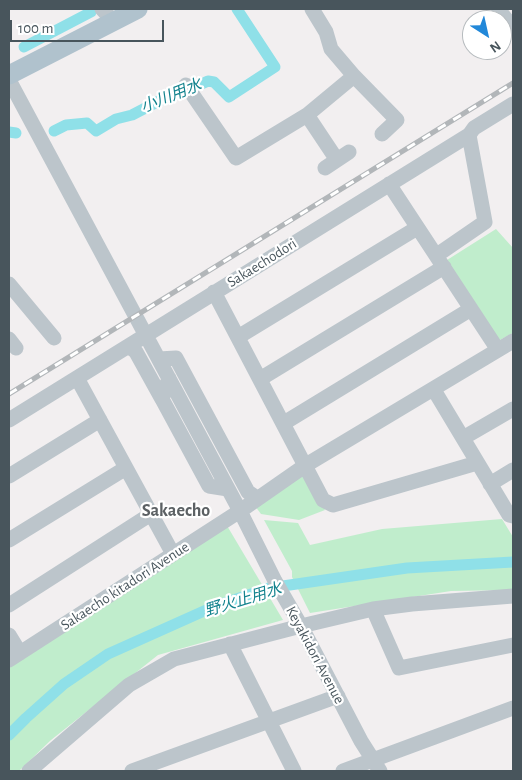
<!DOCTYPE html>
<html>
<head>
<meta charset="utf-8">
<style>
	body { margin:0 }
	#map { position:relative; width:522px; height:780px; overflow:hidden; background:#f2eff0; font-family:"Alegreya Sans",sans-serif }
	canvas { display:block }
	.frame { position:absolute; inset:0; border:10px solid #48555c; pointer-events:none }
	.north { position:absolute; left:462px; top:10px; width:50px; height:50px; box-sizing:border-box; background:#fff; border:1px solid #b6bbbe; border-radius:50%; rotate:145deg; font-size:14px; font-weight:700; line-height:20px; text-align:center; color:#48555c }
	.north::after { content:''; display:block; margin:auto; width:18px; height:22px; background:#2288d9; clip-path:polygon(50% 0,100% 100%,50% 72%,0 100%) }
	.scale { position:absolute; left:10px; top:20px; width:154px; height:22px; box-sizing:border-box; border:2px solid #48555c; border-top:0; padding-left:6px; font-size:15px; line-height:18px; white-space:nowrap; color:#48555c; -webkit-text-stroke:4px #fff; paint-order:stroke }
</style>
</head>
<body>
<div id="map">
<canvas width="522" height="780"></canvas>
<div class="frame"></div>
<div class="north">N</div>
<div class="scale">100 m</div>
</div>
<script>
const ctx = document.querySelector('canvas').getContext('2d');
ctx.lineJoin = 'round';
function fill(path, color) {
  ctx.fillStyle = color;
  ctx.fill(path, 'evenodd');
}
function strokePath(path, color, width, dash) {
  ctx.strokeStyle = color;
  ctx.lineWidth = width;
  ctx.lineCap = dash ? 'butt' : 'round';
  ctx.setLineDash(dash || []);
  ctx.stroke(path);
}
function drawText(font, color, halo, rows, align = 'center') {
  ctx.font = font + ' "Alegreya Sans","Noto Sans JP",sans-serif';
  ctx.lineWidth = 4.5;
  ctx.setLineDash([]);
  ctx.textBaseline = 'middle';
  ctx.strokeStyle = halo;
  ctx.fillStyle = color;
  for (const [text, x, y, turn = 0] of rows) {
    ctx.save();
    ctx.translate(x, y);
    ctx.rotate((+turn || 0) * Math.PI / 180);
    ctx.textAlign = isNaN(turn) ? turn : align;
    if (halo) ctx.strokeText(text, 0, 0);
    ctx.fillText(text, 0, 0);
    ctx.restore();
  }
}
fill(new Path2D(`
	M496,229L513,248V333L498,341L447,260Z
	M300,475L307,478L325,510L299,520L261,514L255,506Z
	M502,519L513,537V590L451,591L310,613L292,577V571L264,520L298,523L310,545L382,529Z
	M226,524L283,620L158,655L51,740L19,771H9V666Z`), '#c0edcc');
strokePath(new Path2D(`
	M24,47L91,12
	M54,131L66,125L87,123L96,131L116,119L132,115L178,91L182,93L208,81L214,82L229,97L275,67L237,9
	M9,132L16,133
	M9,735L26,718L64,684L108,654L213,607L269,588L407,568L513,562`), '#8fe0e8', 11);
strokePath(new Path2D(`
	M102,9L113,21
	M312,9L326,32L331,49L354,76L307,115L337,160
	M498,9L513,28
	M354,76L397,120L382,134
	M9,80L240,511L275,581L301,626L361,741L380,771
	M186,85L236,158L307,115
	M325,168L349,152
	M389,184L498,350
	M437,255L485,222L469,135
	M9,284L54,338
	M214,292L323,500L333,505L477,463
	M238,337L417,228
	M9,339L16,348
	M125,348H131L136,352L162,399
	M159,359L176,358L248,492L257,498
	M77,378L173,554
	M169,378L162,399L209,486L228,489
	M260,379L444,267
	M434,390L509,515L513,516
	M9,420L469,135L474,128L513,104
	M284,423L471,309
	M463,438L513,409
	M9,476L100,420
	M490,484L513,470
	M9,540L126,468
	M9,605L151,514
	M373,609L399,668L513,645
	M9,635L20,653
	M230,644L294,771
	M9,660L240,511L306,465L513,341
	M29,771L129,685L174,659L301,626L373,609L412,604L513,596
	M132,771L338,696
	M343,771L513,708`), '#bcc5cb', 15);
strokePath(new Path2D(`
	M9,75L138,9`), '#b0c2cd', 19);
const rail = new Path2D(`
	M9,394L513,83`);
strokePath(rail, '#b2b6b9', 5);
strokePath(rail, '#fff', 3, [9]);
drawText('15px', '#48555c', '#fff', [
	["Sakaechodori",262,263,-32],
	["Sakaecho kitadori Avenue",125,586,-33],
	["Keyakidori Avenue",315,655,62]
]);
drawText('italic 16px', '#13838e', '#fff', [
	["小川用水",171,96,-22],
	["野火止用水",243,600,-17]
]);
drawText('bold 18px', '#5c6164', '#fff', [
	["Sakaecho",176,511]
]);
</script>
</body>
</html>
